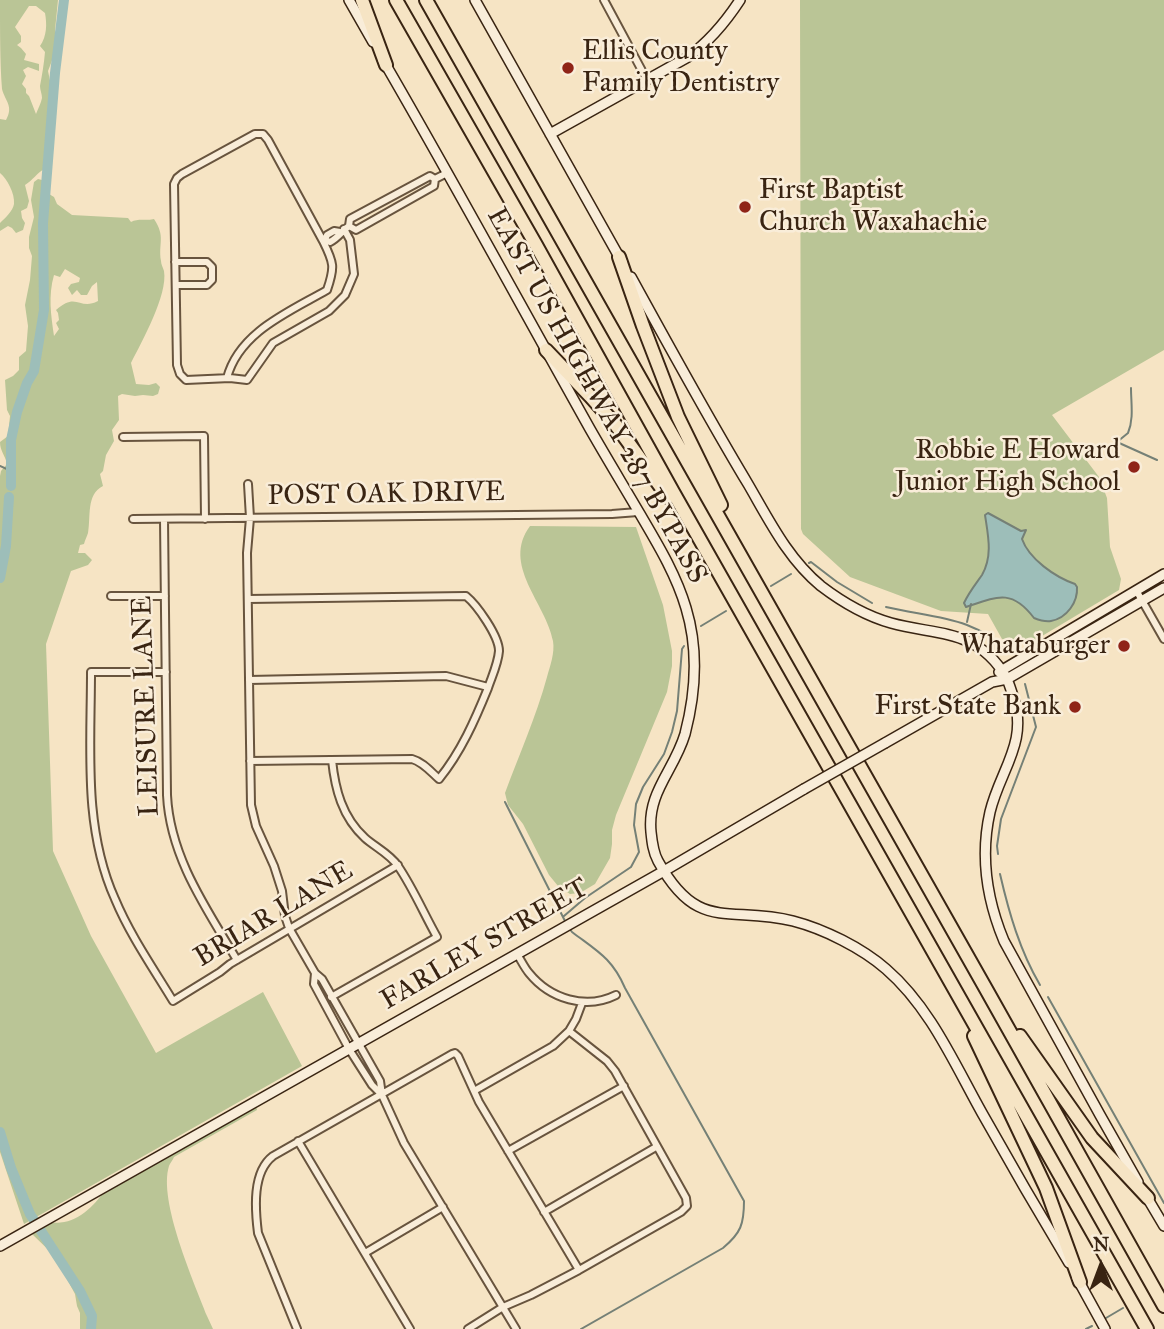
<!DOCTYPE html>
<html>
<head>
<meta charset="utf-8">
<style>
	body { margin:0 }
	#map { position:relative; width:1164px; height:1329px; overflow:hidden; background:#f6e4c4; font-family:"IM FELL Great Primer",serif }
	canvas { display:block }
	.north { position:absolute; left:1066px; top:1231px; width:70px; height:70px; -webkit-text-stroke:5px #f9edd9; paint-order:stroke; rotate:0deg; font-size:19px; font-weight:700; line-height:28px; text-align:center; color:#392412 }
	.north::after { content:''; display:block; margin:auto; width:24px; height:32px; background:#392412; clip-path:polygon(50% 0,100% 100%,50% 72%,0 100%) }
</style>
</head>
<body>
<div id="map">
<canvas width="1164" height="1329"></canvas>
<div class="north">N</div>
</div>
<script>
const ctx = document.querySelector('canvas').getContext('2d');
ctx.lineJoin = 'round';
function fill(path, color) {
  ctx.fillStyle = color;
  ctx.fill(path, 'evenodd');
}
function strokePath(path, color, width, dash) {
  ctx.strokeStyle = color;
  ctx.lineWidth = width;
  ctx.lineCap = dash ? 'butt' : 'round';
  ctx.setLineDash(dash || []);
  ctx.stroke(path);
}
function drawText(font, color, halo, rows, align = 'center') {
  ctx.font = font + ' "IM FELL Great Primer",serif';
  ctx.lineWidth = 5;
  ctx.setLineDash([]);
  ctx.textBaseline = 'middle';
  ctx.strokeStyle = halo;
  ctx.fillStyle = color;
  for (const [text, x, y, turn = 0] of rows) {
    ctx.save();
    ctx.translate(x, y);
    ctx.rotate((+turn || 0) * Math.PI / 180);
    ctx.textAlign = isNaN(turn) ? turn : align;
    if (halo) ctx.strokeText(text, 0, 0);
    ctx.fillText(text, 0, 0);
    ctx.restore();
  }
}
fill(new Path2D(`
	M0,0H58L55,30L56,50L48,71L55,105L56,122L47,134L44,169C37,173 33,180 25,185L29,201L27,208L21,211L22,218L25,223L23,230L16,233L12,228L8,226L0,231V223C5,218 13,211 14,204C15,193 7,179 0,173V119L6,120C14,106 5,101 2,89C0,64 0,27 0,0ZM29,6H36L45,13C47,24 47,36 40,46L45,52C44,64 42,75 40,86C40,90 42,94 42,98C41,103 38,109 36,114L29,96L26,93V89L22,84L26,76L23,70L28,67L39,71V64L24,60L26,54L21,48L17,45L21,42V36L15,27Z
	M800,0H1164V350L1052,415L1099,477L1107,498L1110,547L1121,579L1119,590L1027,645L1002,639L988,614L941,611L850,577L803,534L801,529Z
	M38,179L42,180L45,183L44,191L54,197L57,204L72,215L128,218L131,222C138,218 146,221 154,219C166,237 158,243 161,261C161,264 163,268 164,271C168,295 142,341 131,363L136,384L149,385L156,383L160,387L158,394L153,396L143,395L135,396L122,394L118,396L119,420L112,430L114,441L106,455L103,471L100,474L103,486C86,494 91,517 88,533C87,536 85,540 84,544L80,545L78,553H85L92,560L88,565L71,571L46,644L53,851L91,936L156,1053L263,992L302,1066L24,1224L0,1152V476L1,471L7,464C5,455 0,451 0,442L8,436L10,416L7,410L5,380L13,376L19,370V357L26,351L28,326L25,305L30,280L32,256L29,248V237L34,217L31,200L34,182ZM65,269L80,278L79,282L71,284L68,288L72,295L77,290L81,295H87L92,286L97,282L98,301C79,311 77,291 56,310L58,313L59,320L56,323L59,329L54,336C51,315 48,296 54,275L60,277Z
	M530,526L636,527L663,605L672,651V666L667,692L616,815L612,830V844L610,858L595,884L580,893L570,894L558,886L549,875L523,824L508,805L505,793C519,755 536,717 547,677C550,666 555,653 553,641C546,603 501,565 530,526Z
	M256,1105L257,1110L174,1157C173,1160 170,1163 169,1166C158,1201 194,1282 207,1316L213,1329H80V1313L77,1306L75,1294L68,1281L66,1267L31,1233L41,1229L49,1222C73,1227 93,1208 105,1190Z`), '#bac596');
const water = new Path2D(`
	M988,513L1021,531L1026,530L1022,539C1029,559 1055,577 1075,584L1077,587C1078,602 1067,618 1051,621C1045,622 1039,620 1034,618C1012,589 998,596 966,607L964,603C969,592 975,585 982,575C993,556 988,535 985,515Z`);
fill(water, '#9dbeb9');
strokePath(water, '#758076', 2);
strokePath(new Path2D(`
	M1117,442L1157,460
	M1106,451L1128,433C1134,419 1131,403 1131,388
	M0,466L11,471
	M809,563L811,562L837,582L872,603
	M771,586L791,574
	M886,607C932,618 975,616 1009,653
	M967,622L971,604
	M701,626L726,611
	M505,802L566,923
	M998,854L997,846L1001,819L1036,727L1025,684
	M1000,874C1009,913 1020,951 1040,985
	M564,916L585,898L631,867L639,852L634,825L636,804L643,787L664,754L672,732L677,711L682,649L684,646
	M569,928L572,932C597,951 612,958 625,988L744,1201C744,1224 741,1233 723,1248L581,1329
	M1048,997L1164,1203
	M1106,1318L1123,1308
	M1086,1329L1092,1326`), '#758076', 2);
strokePath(new Path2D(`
	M11,486V440L17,412L27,383L34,371L44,310L43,223L55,73L64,0
	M0,578L6,546L9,497
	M0,1132L11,1168L30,1214L80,1291L92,1316L91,1329`), '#9dbeb9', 10);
const street = new Path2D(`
	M604,0L647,80
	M349,226L356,230L434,186L435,179
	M344,229L350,240L354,274L345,295L329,311L273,343L247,380L230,378L186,380L180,374L177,365L174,184L177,178L182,174L255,134H263L268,140L323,241L325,240L330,242C338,238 342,231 349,226L350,219L430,176L435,179L447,173
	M325,240L327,235L334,231L340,232
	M175,262H207L212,267V280L207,285H176
	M227,378C239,332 289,312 327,290C335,267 334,263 323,241
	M123,437L204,436L205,519
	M248,484L250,518L247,553L251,805L256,826L274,866L282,891L285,916L289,928L315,973L322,979L380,1081L382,1095
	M133,519L612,514L638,512
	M164,519L167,795C170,857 206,908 237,960
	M1136,590L1164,639
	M111,596H165
	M248,599L466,596C477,605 499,636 499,651C498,664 492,676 488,688C475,720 461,752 439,779C431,772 423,762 412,759L250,761
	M166,672H91C91,748 83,828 115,899C130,935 153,968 173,1001L220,972L230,964L398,865
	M249,680L446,676L488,687
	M517,954C521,960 524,967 529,973C550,999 586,1010 616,995
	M315,973L314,984L349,1049L372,1085L382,1095L404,1143L516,1329
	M331,997L437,937C424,914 413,888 398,866C390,854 375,847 365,838C342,817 335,789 332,760
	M474,1091L553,1046L569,1031L576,1019L582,1003
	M298,1141L410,1329
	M508,1151L624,1086
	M544,1212L656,1147
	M365,1253L443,1207
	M297,1329L258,1233C255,1209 252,1172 273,1156L452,1054L455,1053L458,1056L479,1102L579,1270
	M468,1329L503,1307L531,1295L579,1270L681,1212L687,1206L686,1198L615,1071L607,1061L569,1031`);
const secondary = new Path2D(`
	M349,0L373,42
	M475,0L622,262
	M383,60C454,182 521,306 590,429C606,457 623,485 640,514C657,543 676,574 686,608C699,651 696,692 685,734C674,771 647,792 651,832C652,842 653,852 658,861C698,934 729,905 793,921C824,929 862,948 886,969C930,1007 954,1063 982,1113C1010,1163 1039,1213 1069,1263
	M550,134L688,57C710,41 725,23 740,0
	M631,277C669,346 707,416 748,484C769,520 788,559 821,586C842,602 866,616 891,623C938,636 977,628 1006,677C1009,683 1011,690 1013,696C1029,742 1000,770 990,812C980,856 987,900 1004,941L1100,1115L1138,1182
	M999,672L1164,574
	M885,743L992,682L1007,679L1164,588
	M1145,1194L1164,1226
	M0,1246L664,871L804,789
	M1077,1278L1105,1329`);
const highway = new Path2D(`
	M362,0L386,65
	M396,0L536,245L673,492L1147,1329
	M426,0L986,989L1164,1306
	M619,257L643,326L678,417L721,505
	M546,350L590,396L615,424L668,497
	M974,1036L1046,1188L1080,1282
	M1020,1036L1092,1138L1148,1198`);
strokePath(street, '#68543e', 10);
strokePath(secondary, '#392412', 12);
strokePath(highway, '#392412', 16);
strokePath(street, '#f9edd9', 6);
strokePath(secondary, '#f9edd9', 9);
strokePath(highway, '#f6e4c4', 12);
const secondaryBridge = new Path2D(`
	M804,789L885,743`);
strokePath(secondaryBridge, '#392412', 12, []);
strokePath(secondaryBridge, '#f9edd9', 9);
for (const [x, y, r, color] of [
	[568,68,7,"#8f2418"],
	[745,207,7,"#8f2418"],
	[1134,467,7,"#8f2418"],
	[1124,646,7,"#8f2418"],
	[1075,707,7,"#8f2418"]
]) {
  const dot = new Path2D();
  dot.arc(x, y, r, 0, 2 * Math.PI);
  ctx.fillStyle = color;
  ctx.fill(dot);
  strokePath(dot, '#f9edd9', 2.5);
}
drawText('28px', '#392412', '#f9edd9', [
	["Ellis County",582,52,"left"],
	["Family Dentistry",582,84,"left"],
	["First Baptist",759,191,"left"],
	["Church Waxahachie",759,223,"left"],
	["Robbie E Howard",1120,451],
	["Junior High School",1120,483],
	["Whataburger",1110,646],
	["First State Bank",1061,707]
], 'right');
drawText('28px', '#392412', '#f9edd9', [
	["EAST US HIGHWAY 287 BYPASS",596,396,61],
	["POST OAK DRIVE",386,495,-1],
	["LEISURE LANE",147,706,-92],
	["BRIAR LANE",274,915,-31],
	["FARLEY STREET",485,945,-30]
]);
</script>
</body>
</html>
